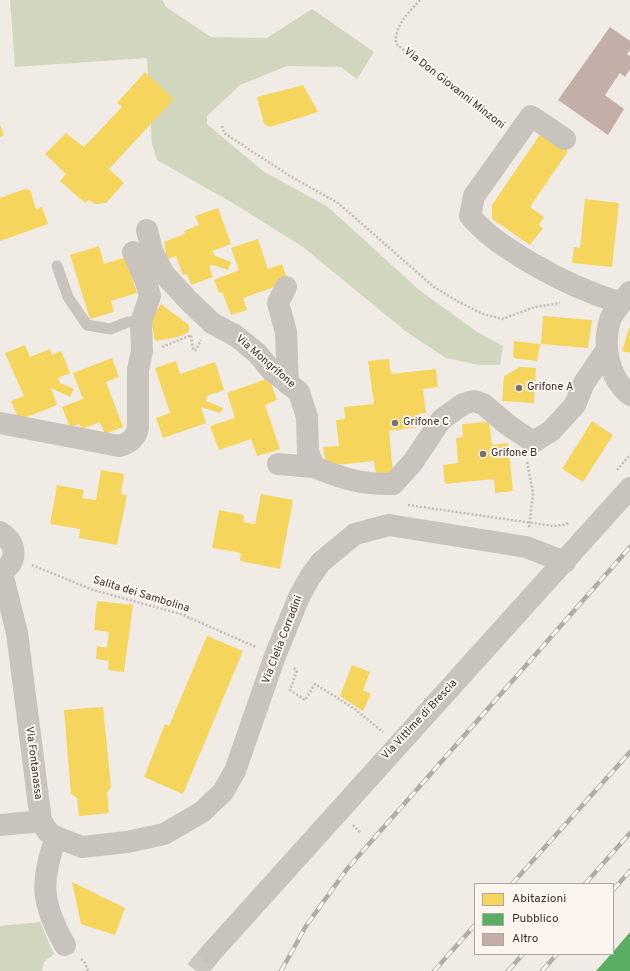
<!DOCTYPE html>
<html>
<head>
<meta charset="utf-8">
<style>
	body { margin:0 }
	#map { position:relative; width:630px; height:971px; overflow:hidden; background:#f0ebe5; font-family:Overpass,sans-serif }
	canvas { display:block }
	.legend { position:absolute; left:474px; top:883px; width:140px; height:72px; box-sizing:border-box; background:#fbf5ee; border:1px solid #aea6a0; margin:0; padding:5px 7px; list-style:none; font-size:12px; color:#3b302b }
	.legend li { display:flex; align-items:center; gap:8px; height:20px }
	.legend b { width:20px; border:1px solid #aea6a0 }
</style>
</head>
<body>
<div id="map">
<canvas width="630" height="971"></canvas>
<ul class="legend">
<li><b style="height:11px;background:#f6d55c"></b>Abitazioni</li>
<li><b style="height:11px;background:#5aae61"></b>Pubblico</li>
<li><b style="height:11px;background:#c3afa7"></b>Altro</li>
</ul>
</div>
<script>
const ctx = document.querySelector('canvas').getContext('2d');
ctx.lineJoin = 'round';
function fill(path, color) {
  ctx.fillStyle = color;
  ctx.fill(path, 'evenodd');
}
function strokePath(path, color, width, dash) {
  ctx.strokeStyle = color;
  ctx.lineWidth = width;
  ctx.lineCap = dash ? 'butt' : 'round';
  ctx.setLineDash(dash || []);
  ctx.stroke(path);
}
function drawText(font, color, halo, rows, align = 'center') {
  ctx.font = font + ' Overpass,sans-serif';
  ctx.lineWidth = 4;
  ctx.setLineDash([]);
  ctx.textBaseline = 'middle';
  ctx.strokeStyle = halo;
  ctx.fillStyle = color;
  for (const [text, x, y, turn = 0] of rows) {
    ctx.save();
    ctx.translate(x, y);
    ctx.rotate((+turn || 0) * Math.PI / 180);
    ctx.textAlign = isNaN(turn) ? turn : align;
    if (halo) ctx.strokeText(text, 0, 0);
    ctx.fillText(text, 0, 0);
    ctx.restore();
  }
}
fill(new Path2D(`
	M10,0H162L166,7L211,37L267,38L312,9L374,52L357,79L341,67L287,66L240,85L207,116V124L263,171L328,207L418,289L477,332L503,346L500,365H479L446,358L404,330L303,247L238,206L157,160L152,144L147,58L15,67Z
	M40,922L54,954L44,962L42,971H0V926Z`), '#d1d6bf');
fill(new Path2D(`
	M145,72L174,99L109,169L124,183L106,203L95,204L89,200L85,203L60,181L66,174L45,154L66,133L84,147L122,107L117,103Z
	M303,85L318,112L270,127L264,124L257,97Z
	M0,125L4,135L0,137Z
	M541,133L568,151L530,207L544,217L539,225L543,228L530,245L492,219V205Z
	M25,189L30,190L36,209L42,207L48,224L0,241V198Z
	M585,199L619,203L612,267L572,263L574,247L580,248Z
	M218,208L231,244L212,251L215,256L231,262L228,270L213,265L209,266L213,277L191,285L187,274L183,275L176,256L167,259L164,242L185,234L184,231L199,225L195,216Z
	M258,239L268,269L282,264L288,282L243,298L247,310L231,315L222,292L219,293L214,280L239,270L231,248Z
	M99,246L104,264L126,257L137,293L111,301L114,312L90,319L70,255Z
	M161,304L189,325V332L178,337L155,341L151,319Z
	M543,316L592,320L588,348L541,344Z
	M630,325V353L622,351Z
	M514,341L540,344L537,361L513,358Z
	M25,345L30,357L50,349L52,355L61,351L70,373L58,378L60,383L74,389L70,397L51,388L57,405L19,420L11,401L24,396L5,353Z
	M112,358L119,377L106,382L123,427L105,434L100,422L82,429L79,424L70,427L62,407L83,399L73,373Z
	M389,359L391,374L436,369L438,387L423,389L426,413L418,414L419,427L389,431L393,473L376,475L374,461L326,466L323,447L339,446L336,420L345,419L344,407L374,404L368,361Z
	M176,361L180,374L215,362L224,390L207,396L206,401L223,408L220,413L201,407L206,423L163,438L156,418L170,413L155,368Z
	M520,367L536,368L534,403L502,401L504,376Z
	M269,378L277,400L265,405L280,449L257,456L251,439L219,450L210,426L235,418L227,393Z
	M592,421L613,435L583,482L562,469Z
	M489,422L492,445L508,443L513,491L495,493L494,479L445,484L443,465L458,463L456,438L463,437L462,424Z
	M101,470L124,474L121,494L127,495L117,545L79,538L80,529L50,524L57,485L84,490L82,498L96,500Z
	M261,494L293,500L280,569L240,561L241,553L212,548L219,510L244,515L243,522L255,524Z
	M97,601L133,605L124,672L108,670L109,661L96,659L97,646L107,648L109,632L94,630Z
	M207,636L243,651L183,794L144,777L165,724L169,726Z
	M352,665L370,672L363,690L371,694L363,711L340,696Z
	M103,707L111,787L107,793L109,813L79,816L77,798L71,794L64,710Z
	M72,882L125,908L115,935L81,924Z`), '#f6d55c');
fill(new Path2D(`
	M630,932V971H596L611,954H613V952Z`), '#5aae61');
fill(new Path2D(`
	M610,27L630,41V50L627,54L630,56V69L625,77L620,73L605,95L624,109L608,135L558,100Z`), '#c3afa7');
strokePath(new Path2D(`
	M196,971L211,953`), '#ccc6c0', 22, [22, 11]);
strokePath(new Path2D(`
	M420,0C409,13 394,25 396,44L500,124
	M222,126L224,133L290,176L338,203L434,287L457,301L483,314L502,319L535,307L560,303
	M162,347L191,335L193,350H196L201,340
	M527,462L533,493L529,528
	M617,470L630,455
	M408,505L553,526L563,525L569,523
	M32,565L93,590L181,614L256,647
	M294,668L297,671L290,690L305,700L315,684L355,709L383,732
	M353,825L360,832
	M81,959L85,963L88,971`), '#c2bbb6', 2.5, [2, 2]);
strokePath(new Path2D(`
	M57,266L68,297L87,325L110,329L128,322H141`), '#c9c3be', 11);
strokePath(new Path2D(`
	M565,139L531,116L474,196L470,216C487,236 508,249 531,263C560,280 588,293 621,303
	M147,230L152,251L164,274L188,300L212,323L236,336L257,353L271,370L299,392L307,417L308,452L314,467C341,478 363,485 393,484L413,462L441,420L463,404L474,401L483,404L508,425L533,442L551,431L575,405L584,383L607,349
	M286,287L278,303L286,332L288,384
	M0,423L119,446C130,443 136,438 138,428V370L142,351L141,322L150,296L146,282L133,252
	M278,464L314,467
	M0,825L41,821
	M56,837C40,882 41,903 65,945`), '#c9c3be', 22);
strokePath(new Path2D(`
	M630,292C623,301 614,310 610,320C602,346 609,378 630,395
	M0,532C17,543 19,562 0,573
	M2,573L17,633L41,821L48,832L56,837L82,847L127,842L164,834L202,812L223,792L235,771L275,656L299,597L310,577L321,562L355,534L389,525L526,547L565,562
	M211,953L630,488`), '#c9c3be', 22);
const rail = new Path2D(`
	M512,884L630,752
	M585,884L630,833
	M613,890L630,871
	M281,971L306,926L347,869L630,547
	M434,971L475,925
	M508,971L523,954
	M542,971L557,954`);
strokePath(rail, '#b1aca8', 4.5);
strokePath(rail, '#fbf5ee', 3, [9]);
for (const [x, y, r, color] of [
	[519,388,4,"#7a716c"],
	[395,423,4,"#7a716c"],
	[483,454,4,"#7a716c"]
]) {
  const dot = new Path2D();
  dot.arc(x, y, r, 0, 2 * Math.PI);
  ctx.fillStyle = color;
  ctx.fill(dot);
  strokePath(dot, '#fbf5ee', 1.5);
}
drawText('11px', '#3b302b', '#fbf5ee', [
	["Via Don Giovanni Minzoni",454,89,38],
	["Via Mongrifone",265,362,41],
	["Salita dei Sambolina",141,595,17],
	["Via Clelia Corradini",283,640,-69],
	["Via Vittime di Brescia",420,720,-47],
	["Via Fontanassa",33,763,83]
]);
drawText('11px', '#3b302b', '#fbf5ee', [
	["Grifone A",527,388],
	["Grifone C",403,423],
	["Grifone B",491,454]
], 'left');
</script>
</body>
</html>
